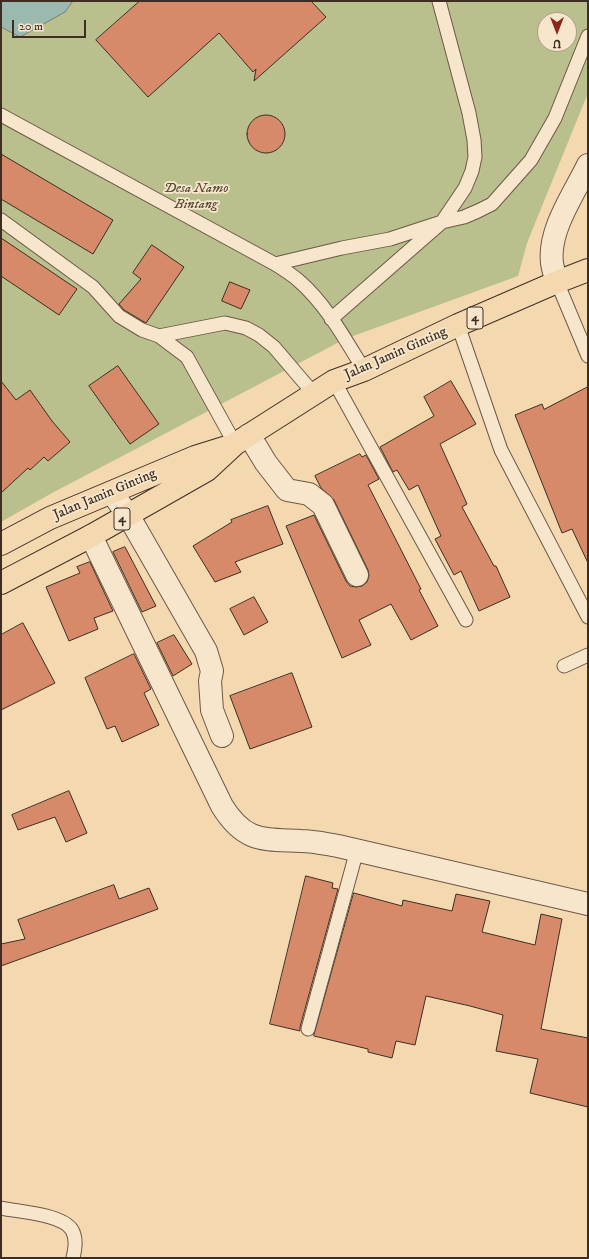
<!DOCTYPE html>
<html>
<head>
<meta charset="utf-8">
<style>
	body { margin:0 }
	#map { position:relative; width:589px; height:1259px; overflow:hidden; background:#f4d8b0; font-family:"IM FELL DW Pica",serif }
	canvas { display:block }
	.frame { position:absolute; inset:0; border:2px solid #3e2e22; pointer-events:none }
	.north { position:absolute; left:537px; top:12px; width:40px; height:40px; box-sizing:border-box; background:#f8e6cc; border:1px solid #ae9c88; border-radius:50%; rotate:180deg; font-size:11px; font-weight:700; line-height:16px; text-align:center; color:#3e2e22 }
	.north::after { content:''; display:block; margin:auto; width:14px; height:18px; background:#8f2418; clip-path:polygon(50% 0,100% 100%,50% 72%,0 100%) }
	.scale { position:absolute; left:12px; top:20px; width:74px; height:18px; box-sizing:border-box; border:2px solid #3e2e22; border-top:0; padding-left:5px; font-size:12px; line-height:14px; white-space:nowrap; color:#3e2e22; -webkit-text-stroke:3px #f8e6cc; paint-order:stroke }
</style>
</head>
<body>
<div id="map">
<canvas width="589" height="1259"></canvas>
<div class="frame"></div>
<div class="north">U</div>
<div class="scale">20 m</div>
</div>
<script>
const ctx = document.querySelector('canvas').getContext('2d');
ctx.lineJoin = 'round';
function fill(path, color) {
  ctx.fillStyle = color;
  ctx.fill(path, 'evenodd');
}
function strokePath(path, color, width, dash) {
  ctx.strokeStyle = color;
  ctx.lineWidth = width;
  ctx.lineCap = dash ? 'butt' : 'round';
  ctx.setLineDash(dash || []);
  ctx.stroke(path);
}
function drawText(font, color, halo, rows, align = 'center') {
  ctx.font = font + ' "IM FELL DW Pica",serif';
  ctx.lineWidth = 3.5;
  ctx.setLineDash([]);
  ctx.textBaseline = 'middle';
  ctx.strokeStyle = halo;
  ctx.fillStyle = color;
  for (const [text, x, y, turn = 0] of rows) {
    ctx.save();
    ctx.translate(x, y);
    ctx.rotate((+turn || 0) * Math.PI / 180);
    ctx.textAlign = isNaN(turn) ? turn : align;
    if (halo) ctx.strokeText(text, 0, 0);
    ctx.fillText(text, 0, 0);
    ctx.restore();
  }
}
fill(new Path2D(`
	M1,1H588V93L527,243L518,276L345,339L52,493L1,522ZM545,20H569V44H545Z`), '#b9bf8d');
const water = new Path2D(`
	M1,1H73L65,12L20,37L1,27Z`);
fill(water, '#9cb9b0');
strokePath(water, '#768177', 1);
const building = new Path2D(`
	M140,1H311L326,17L254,81L256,69L253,72L219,33L148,97L96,40Z
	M247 134a19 19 0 1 1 38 0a19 19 0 1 1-38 0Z
	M1,154L113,220L93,254L1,199Z
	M1,238L77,289L59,315L1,276Z
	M152,245L184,267L146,323L124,310L119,304L141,279L133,273Z
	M230,282L250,290L241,309L222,301Z
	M118,366L159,424L130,444L89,386Z
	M1,381L16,400L30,390L52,421L70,442L48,461L44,457L30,470L28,468L1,493Z
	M451,381L476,424L440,444L467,504L462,507L494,566H496L510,597L479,611L461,571L454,575L435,539L441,536L418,485L409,490L397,470L393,472L380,447L434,416L424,397Z
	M588,387V563L572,529L562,533L515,415L542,404L544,409Z
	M360,454L362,457L366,455L379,479L368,485L421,589L419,590L438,626L411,640L391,604L359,620L371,645L342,658L286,526L314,515L346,581L350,586L356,587L362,586L367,582L369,576L368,570L334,500L321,488L315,476Z
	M268,506L283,544L235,562L241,572L215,582L193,546L232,522L231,520Z
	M125,547L156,606L142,612L113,552Z
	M90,562L113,611L94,618L98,629L69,641L46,587L80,573L77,567Z
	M254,597L268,622L244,635L230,609Z
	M23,623L55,683L1,710V635Z
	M174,635L192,664L173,676L157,643Z
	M134,654L151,689L144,693L159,725L122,742L115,726L107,729L85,678Z
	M292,673L312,727L250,749L230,696Z
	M69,791L87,833L66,842L55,817L18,830L12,815Z
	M306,876L333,883L332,888L338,889L300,1027V1031L270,1024Z
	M114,885L119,899L149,888L158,909L1,966V944L25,939L18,920Z
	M354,893L402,906L403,900L452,911L456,894L490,901L482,932L535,945L541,914L562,919L541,1029L588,1038V1107L530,1093L538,1059L496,1051L503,1015L470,1006L426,996L415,1045L396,1041L392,1058L368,1052V1049L314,1036Z`);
fill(building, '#d78a6a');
strokePath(building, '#3e2e22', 1);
const service = new Path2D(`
	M1,115L275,264C283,269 291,274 298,280C326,304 345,339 364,370
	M1,220L93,287L119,316L142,330L159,336L225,323L246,328L259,335L274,347L314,394
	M275,264L342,248L390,239L442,222L465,188L472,171L475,157L474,140L469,113L439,1
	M557,282L588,356
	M331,319L442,222L464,217L478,211L492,204L531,160L555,118L588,36
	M458,325L501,450L588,617
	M159,336L187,357L235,444
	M334,381L466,620
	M564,666L588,655
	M308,1029L357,850
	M1,1208C19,1212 62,1214 72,1230C77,1239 75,1249 73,1258`);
const minor = new Path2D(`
	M249,435L266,463L287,490L309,494L323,505L357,575
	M112,493L128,515L206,651L212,671L210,681L212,710L222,736
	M91,536L222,806C245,843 263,839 301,841C313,841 326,844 338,846L588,904`);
const tertiary = new Path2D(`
	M557,282C555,276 553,270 552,263C548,230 574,194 588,165`);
const trunk = new Path2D(`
	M1,544L50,518L195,457L227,447
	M1,583L91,536L207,470L235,444L334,381L364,370L458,325L557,282L588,270`);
strokePath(service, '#6c5846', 15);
strokePath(minor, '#6c5846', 24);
strokePath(tertiary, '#6c5846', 24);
strokePath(trunk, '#3e2e22', 24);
strokePath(service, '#f8e6cc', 13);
strokePath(minor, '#f8e6cc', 22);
strokePath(tertiary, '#f8e6cc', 22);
strokePath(trunk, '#f4d8b0', 22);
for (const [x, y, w] of [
	[475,318,16],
	[122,519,16]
]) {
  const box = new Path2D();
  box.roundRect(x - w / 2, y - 11, w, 22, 3);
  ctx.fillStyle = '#f8e6cc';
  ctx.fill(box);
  strokePath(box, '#3e2e22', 1);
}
drawText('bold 13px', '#3e2e22', null, [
	["4",475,318],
	["4",122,519]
]);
drawText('italic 14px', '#574b37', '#f8e6cc', [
	["Desa Namo",196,189],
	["Bintang",196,205]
]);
drawText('14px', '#3e2e22', '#f8e6cc', [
	["Jalan Jamin Ginting",396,354,-24],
	["Jalan Jamin Ginting",105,495,-23]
]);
</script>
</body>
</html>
